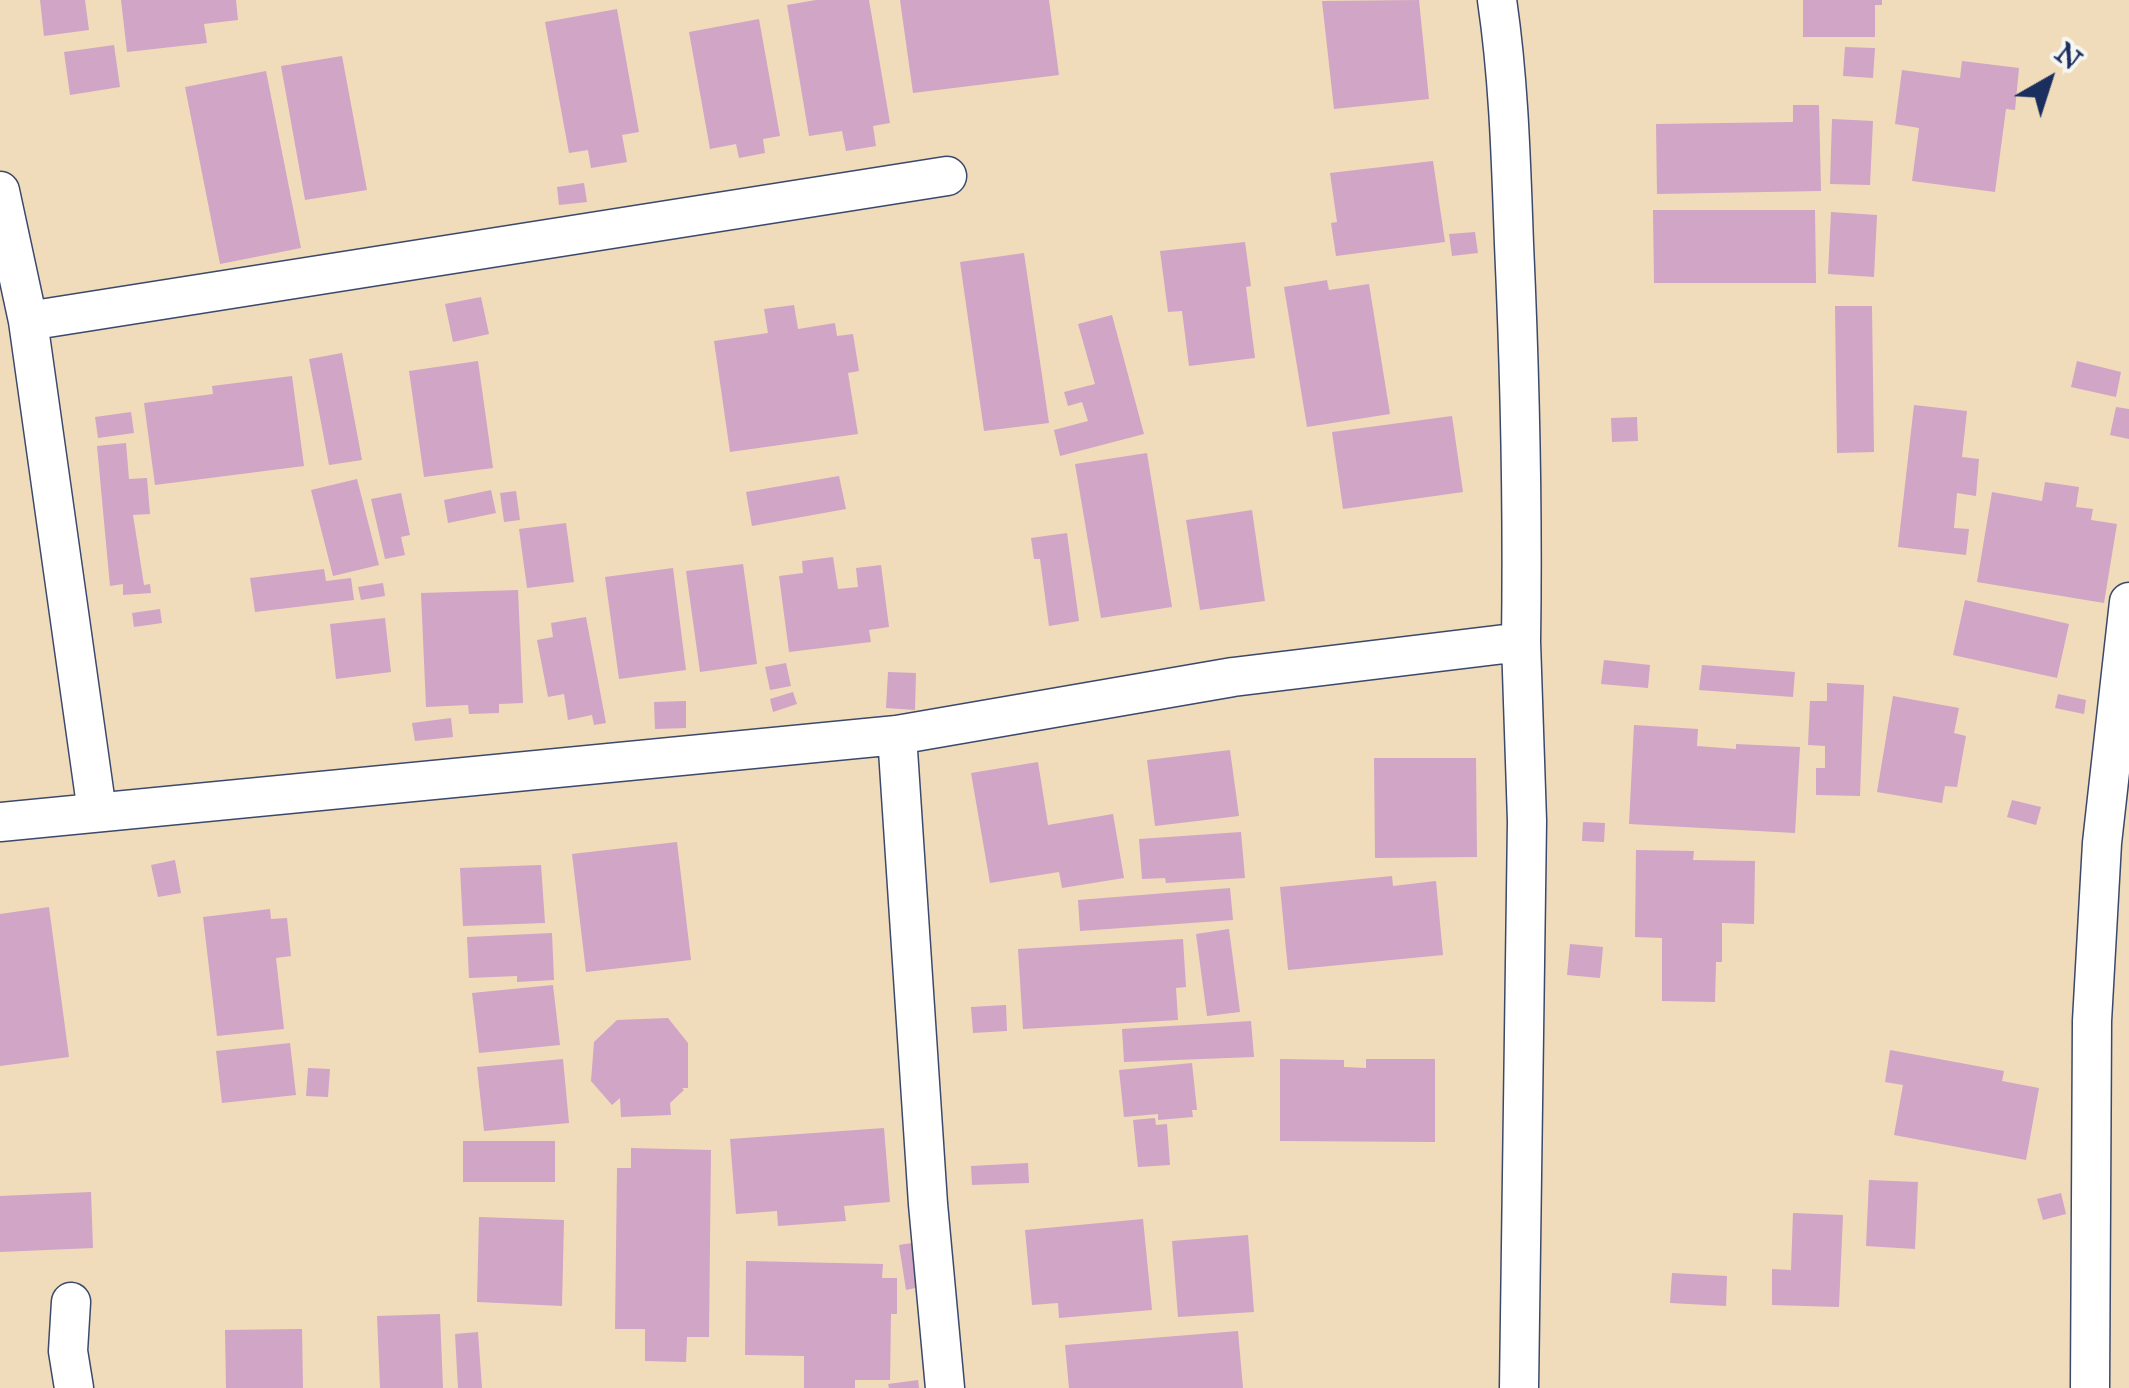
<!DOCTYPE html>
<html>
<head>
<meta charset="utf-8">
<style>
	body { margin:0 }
	#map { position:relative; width:2129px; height:1388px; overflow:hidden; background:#f0dcbb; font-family:"IM FELL Great Primer",serif }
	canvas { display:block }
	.north { position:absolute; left:1999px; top:30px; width:100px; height:100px; -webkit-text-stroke:8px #f6f6f2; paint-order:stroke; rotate:39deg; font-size:28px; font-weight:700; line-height:40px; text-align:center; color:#1b2f5e }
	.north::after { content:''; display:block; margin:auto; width:35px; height:45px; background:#1b2f5e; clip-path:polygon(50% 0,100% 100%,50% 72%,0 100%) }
</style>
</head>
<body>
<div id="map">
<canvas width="2129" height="1388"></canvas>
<div class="north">N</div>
</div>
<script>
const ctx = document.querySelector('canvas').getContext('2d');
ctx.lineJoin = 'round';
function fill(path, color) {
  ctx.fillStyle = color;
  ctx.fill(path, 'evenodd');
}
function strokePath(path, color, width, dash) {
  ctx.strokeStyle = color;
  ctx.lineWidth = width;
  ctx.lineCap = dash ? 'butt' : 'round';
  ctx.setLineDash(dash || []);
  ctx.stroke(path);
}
fill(new Path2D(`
	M40,0H85L89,30L44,36Z
	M121,0H236L238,20L204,24L207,43L127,52Z
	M816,0H869L890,123L873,126L876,146L846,151L842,131L809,136L787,5Z
	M900,0H1049L1059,75L913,93Z
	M1419,0L1429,99L1334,109L1322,1Z
	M1803,0H1882V5H1875V37H1803Z
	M617,9L639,132L622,135L627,162L591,168L588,150L569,153L545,22Z
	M759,19L780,136L763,139L765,153L739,158L736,144L710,149L689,32Z
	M114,45L120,87L70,95L64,52Z
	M1845,47L1875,48L1873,78L1843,76Z
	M342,56L367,190L305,200L281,66Z
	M1962,61L2019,68L2015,110L2006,109L1995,192L1912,181L1919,128L1895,124L1902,70L1960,78Z
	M266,71L301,248L220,264L185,87Z
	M1793,105H1819L1821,191L1657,194L1656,124L1793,122Z
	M1832,119L1873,121L1870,185L1830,184Z
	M1433,161L1445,242L1336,256L1331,223L1337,222L1330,173Z
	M584,183L587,202L559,205L557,187Z
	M1653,210H1815L1816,283H1654Z
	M1831,212L1877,215L1874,277L1828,274Z
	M1475,232L1478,253L1452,256L1449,234Z
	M1245,242L1251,286L1246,287L1255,358L1189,366L1182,311L1168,312L1160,251Z
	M1024,253L1049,423L984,431L960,262Z
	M1327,280L1329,290L1369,284L1390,414L1307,427L1284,287Z
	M481,297L489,334L453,342L445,304Z
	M794,305L798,329L835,323L837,336L853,334L859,371L848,373L858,434L730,452L714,341L768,333L764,309Z
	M1835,306H1872L1874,452L1837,453Z
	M1112,315L1144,434L1060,456L1054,430L1088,421L1082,402L1068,406L1064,392L1095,384L1078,324Z
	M342,353L362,460L329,465L309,359Z
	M478,361L493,468L424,477L409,371Z
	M2077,361L2121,372L2116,397L2071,387Z
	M292,376L304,466L155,485L144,403L213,394L212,386Z
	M1914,405L1967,411L1962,457L1979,459L1976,496L1957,493L1954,528L1969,529L1966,555L1898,547Z
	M2116,407L2129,409V439L2110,435Z
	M131,412L134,433L98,438L95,417Z
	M1452,416L1463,492L1343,509L1332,432Z
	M1637,417L1638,441L1612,442L1611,418Z
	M126,443L129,479L147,478L150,514L133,515L144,585L150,584L151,593L123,595V584L110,586L97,446Z
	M1147,453L1172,607L1101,618L1075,464Z
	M839,476L846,509L752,526L746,492Z
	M357,479L379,565L333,576L311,490Z
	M2045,482L2079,487L2076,507L2093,509L2091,520L2117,524L2104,603L1977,582L1992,492L2042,501Z
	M491,490L496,513L448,523L444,500Z
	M516,491L520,520L504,522L500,493Z
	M401,493L410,535L401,537L405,555L385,559L371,499Z
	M1252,510L1265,601L1200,610L1186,520Z
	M566,523L574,582L527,588L519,529Z
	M1067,533L1079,621L1049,626L1040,559H1034L1031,538Z
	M833,557L838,589L858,587L856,568L881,565L889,627L869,630L871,642L789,652L779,576L803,573L802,561Z
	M743,564L757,664L700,672L686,571Z
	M673,568L686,670L619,679L605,577Z
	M324,569L326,581L351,578L354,600L255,612L250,578Z
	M383,583L385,596L361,600L358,587Z
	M518,590L523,703L499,704V713L469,714L468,705L426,707L421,593Z
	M1965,600L2069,624L2057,678L1953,655Z
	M160,609L162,623L134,627L132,613Z
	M586,617L606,723L594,725L592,715L568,720L564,694L548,697L537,640L553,637L551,623Z
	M385,618L391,672L336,679L330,624Z
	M1604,660L1650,665L1648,688L1601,684Z
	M786,663L791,686L770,690L765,667Z
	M1702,665L1795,672L1793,697L1699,690Z
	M888,672L916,673L915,710L886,708Z
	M1827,683L1864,685L1860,796L1816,795V768H1825V746L1808,745L1810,701H1827Z
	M793,692L797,704L773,712L770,699Z
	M2058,694L2086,700L2084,714L2055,708Z
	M1893,696L1959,708L1954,733L1966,736L1957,787L1945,786L1942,803L1877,792Z
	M686,701V728L655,729L654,702Z
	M451,718L453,737L415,741L412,723Z
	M1634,725L1698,729L1697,746L1736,749V744L1800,747L1795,833L1629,824Z
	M1230,750L1239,816L1155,826L1147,760Z
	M1374,758H1476L1477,857L1375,858Z
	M1038,762L1048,825L1113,814L1124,878L1062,888L1059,872L990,883L971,773Z
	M2012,800L2041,807L2036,825L2007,817Z
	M1583,822L1605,823L1604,842L1582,841Z
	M1241,832L1245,878L1166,883L1165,878L1142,879L1139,839Z
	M677,842L691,960L586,972L572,854Z
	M1636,850L1694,851L1693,860L1755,861L1754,924L1722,923V962H1716L1715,1002L1662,1001V938L1635,937Z
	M175,860L181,893L158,897L151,865Z
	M541,865L545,923L463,926L460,868Z
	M1392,876L1393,886L1436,881L1443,955L1288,970L1280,887Z
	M1230,888L1233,920L1080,931L1078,900Z
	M49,907L69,1057L0,1066V914Z
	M270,909L271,919L287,918L291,956L276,958L284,1029L217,1036L203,917Z
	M1229,929L1240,1012L1207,1016L1196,934Z
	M552,933L554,980L517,982V976L469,978L467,937Z
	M1183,939L1186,987L1176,988L1178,1020L1023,1029L1018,949Z
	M1570,944L1603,947L1600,978L1567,975Z
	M553,985L560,1045L479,1053L472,993Z
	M1006,1005L1007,1031L973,1033L971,1007Z
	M668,1018L688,1043V1088H682L684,1090L670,1103L671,1115L621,1117L620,1098L612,1105L591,1081L594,1042L617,1020Z
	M1251,1021L1254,1057L1124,1062L1122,1029Z
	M290,1043L296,1095L222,1103L216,1051Z
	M1890,1050L2004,1071L2002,1081L2039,1088L2026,1160L1894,1135L1903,1085L1885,1082Z
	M563,1059L569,1123L484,1131L477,1067Z
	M1280,1059L1344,1060V1067L1366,1068V1059H1435V1142L1280,1141Z
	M1192,1063L1197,1110H1192L1193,1117L1158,1120V1114L1124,1117L1119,1070Z
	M308,1068L330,1069L328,1097L306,1096Z
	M1155,1118L1156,1125L1167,1124L1170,1165L1138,1167L1133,1120Z
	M884,1128L890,1202L844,1206L846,1221L778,1226L777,1211L736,1214L730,1139Z
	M463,1141H555V1182H463Z
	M631,1148L711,1150L709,1337H687L686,1362L645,1361V1329H615L617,1168H631Z
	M1028,1163L1029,1183L972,1185L971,1166Z
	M1869,1180L1918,1182L1915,1249L1866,1246Z
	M91,1192L93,1248L0,1252V1196Z
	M2061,1193L2066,1214L2043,1220L2037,1199Z
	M1793,1213L1843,1215L1839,1307L1772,1305V1269L1791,1270Z
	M479,1217L564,1220L562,1306L477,1302Z
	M1143,1219L1152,1310L1059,1318L1058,1303L1032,1305L1025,1230Z
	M1248,1235L1254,1312L1178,1317L1172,1241Z
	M912,1243L920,1287L906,1290L899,1245Z
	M746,1261L883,1264L882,1278H897V1314H891L890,1380H855V1388H804V1356L745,1355Z
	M1672,1273L1727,1276L1726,1306L1670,1303Z
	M440,1314L443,1388H380L377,1316Z
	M302,1329L303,1388H226L225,1330Z
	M1238,1331L1243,1388H1069L1065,1345Z
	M478,1332L482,1388H458L455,1334Z
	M918,1380L919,1388H889L888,1384Z`), '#d0a5c6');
const minor = new Path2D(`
	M1497,0C1509,81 1511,162 1514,244C1520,377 1523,509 1521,642
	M0,191L28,321L97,812
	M28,321L947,176
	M897,735L928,1204L945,1388
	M0,822L897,735L1233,677L1521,642L1527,821L1519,1388
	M71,1302L68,1351L74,1388
	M2090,1388L2092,1021L2102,843L2129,602`);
strokePath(minor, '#3b496c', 41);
strokePath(minor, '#fff', 38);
</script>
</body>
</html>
